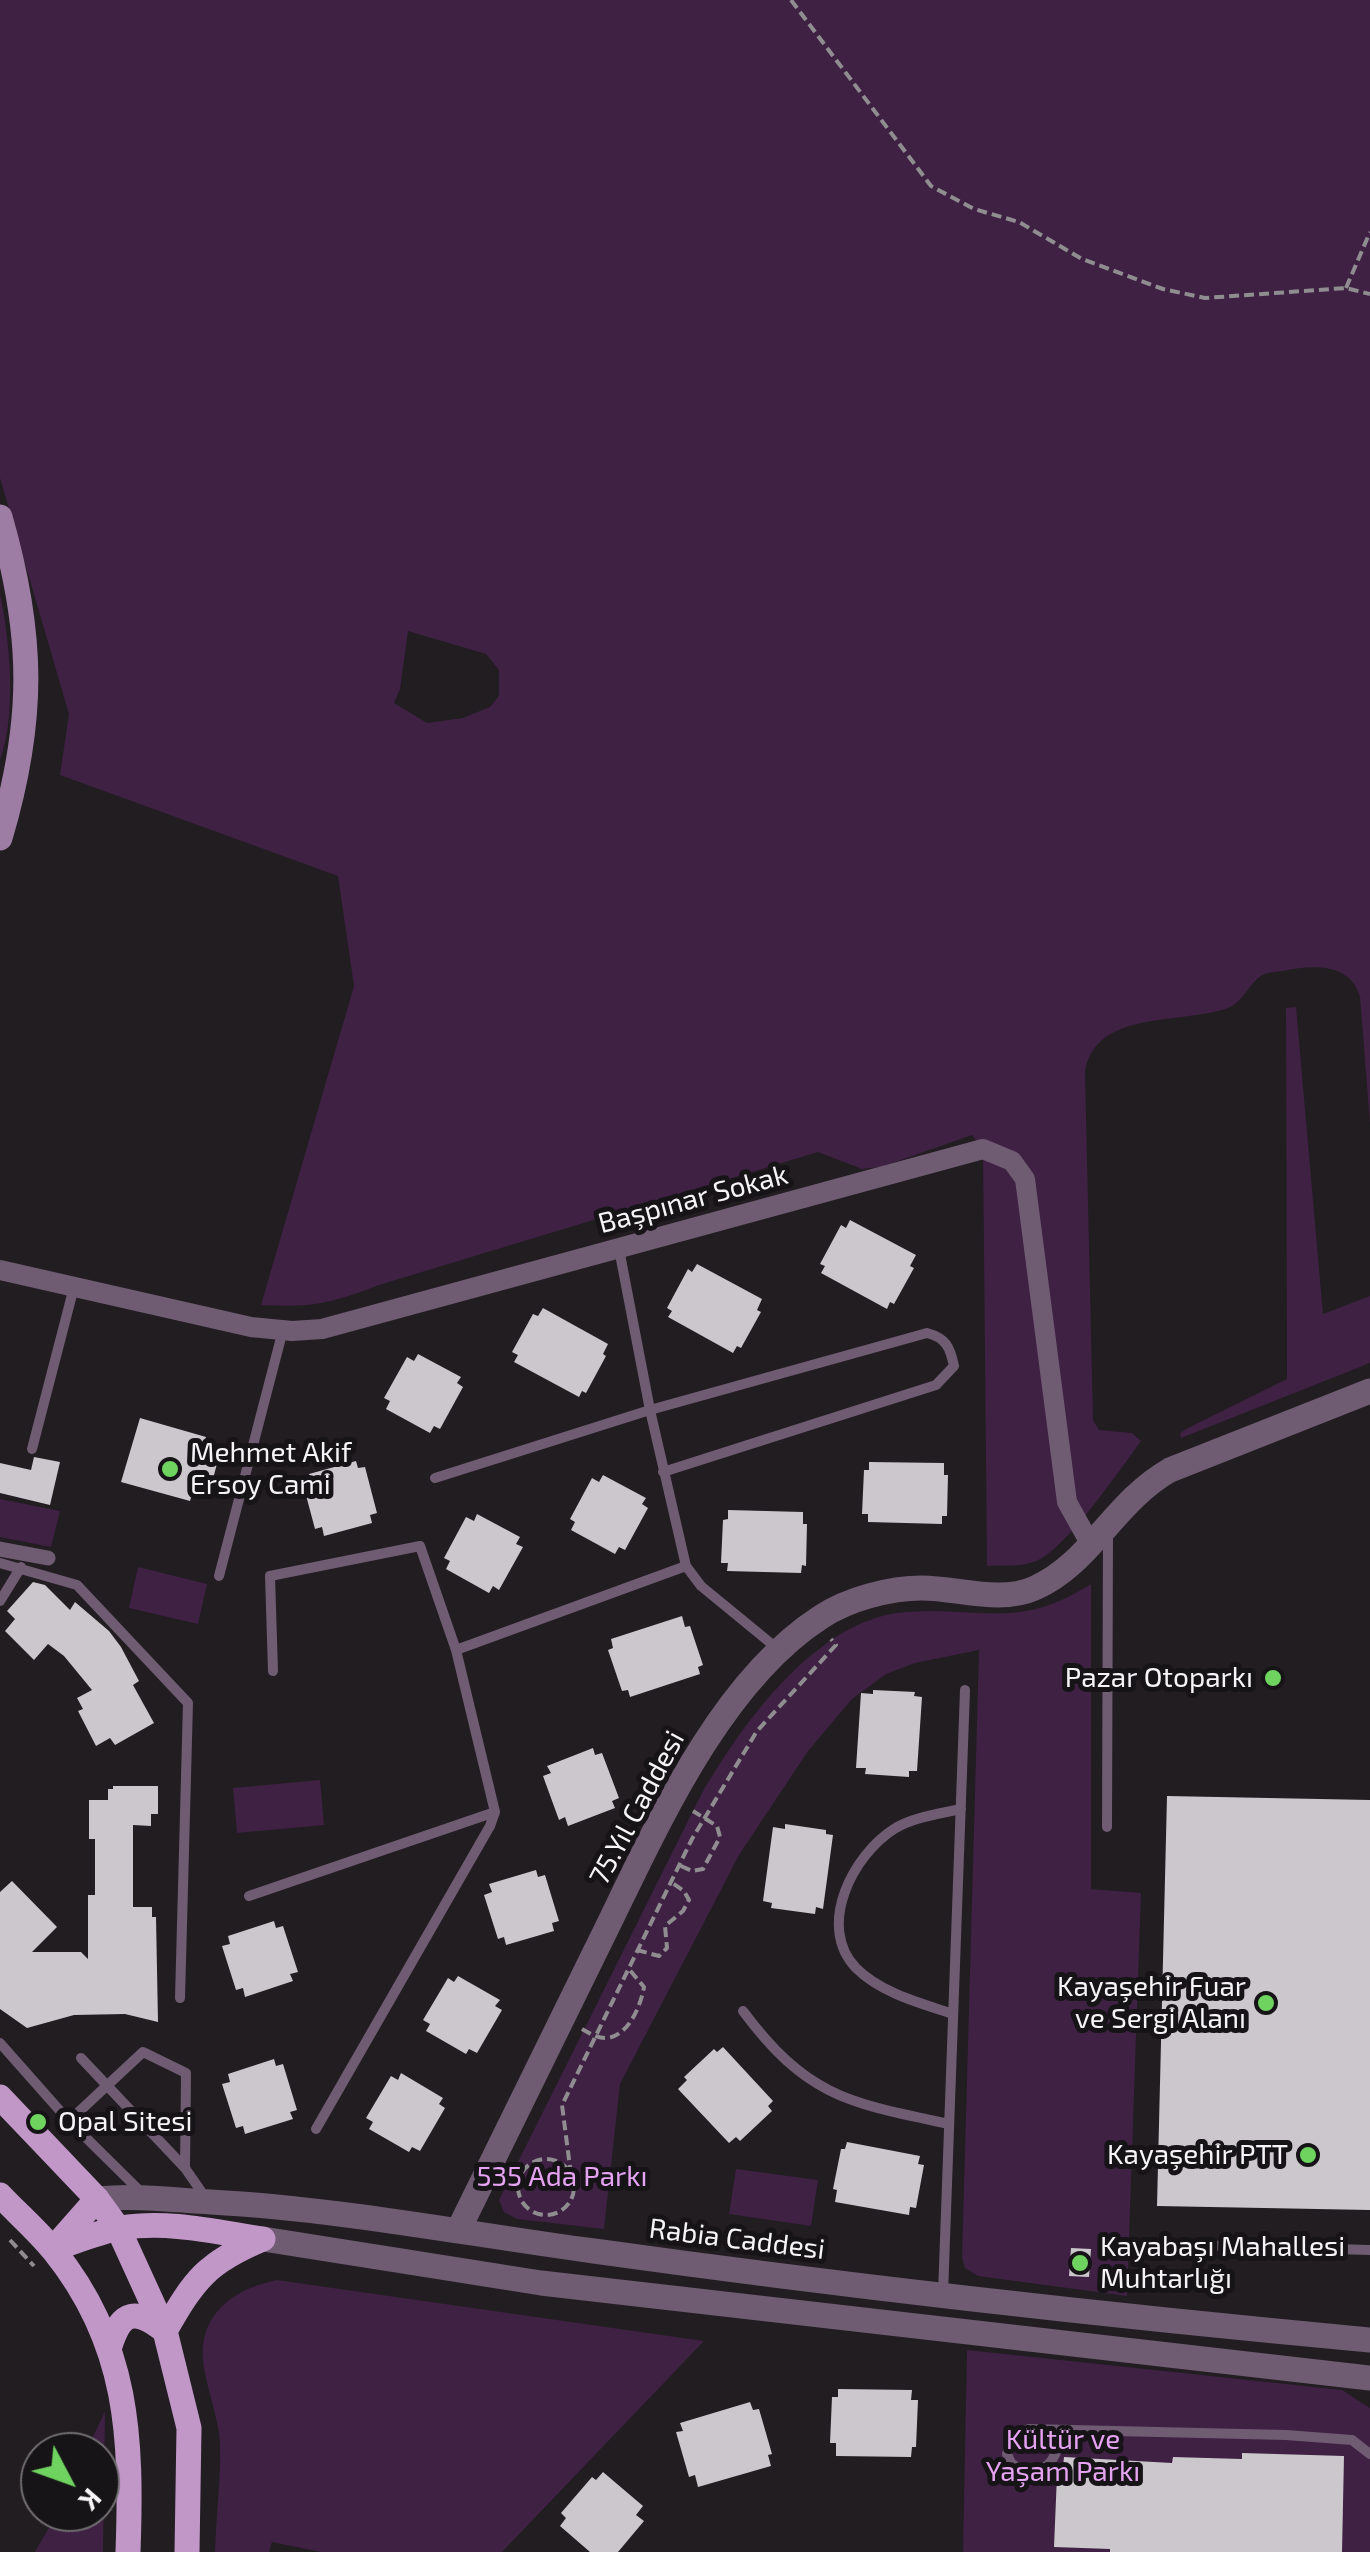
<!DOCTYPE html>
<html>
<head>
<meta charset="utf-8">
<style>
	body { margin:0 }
	#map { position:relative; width:1370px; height:2552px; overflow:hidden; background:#211d21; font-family:"Exo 2",sans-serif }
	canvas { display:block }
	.north { position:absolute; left:20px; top:2432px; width:100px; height:100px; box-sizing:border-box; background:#171418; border:2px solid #706e71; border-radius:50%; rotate:131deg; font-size:28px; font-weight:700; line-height:40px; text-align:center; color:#f6f4f7 }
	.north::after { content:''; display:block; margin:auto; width:35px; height:45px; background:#6fd35f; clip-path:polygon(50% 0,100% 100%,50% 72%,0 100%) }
</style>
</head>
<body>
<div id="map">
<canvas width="1370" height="2552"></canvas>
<div class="north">K</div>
</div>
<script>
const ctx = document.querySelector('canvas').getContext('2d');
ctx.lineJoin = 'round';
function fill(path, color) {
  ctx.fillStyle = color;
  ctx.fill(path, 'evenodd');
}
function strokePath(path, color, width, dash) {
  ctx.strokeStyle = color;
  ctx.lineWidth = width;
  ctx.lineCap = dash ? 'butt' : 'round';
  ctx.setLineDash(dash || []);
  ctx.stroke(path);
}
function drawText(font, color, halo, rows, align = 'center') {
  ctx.font = font + ' "Exo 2",sans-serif';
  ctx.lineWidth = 10;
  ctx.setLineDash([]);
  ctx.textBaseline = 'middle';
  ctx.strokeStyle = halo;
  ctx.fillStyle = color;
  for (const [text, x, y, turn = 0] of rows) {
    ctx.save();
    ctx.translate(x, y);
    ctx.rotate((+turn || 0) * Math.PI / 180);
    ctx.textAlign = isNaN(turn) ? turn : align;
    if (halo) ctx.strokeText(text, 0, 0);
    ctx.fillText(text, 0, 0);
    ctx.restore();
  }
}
fill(new Path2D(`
	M0,0H1370V1124L1360,997C1350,962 1312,965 1283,971C1276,972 1266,972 1261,976C1248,985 1242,1003 1228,1008C1181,1025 1095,1009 1085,1072L1093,1420L1099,1430L1132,1433L1141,1441C1119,1471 1072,1540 1042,1558C1026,1568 1005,1565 987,1566L983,1149L972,1135L881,1167L862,1169L818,1152L379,1285C332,1303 311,1308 261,1305L354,986L338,876L60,775L69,714L0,478ZM408,631L486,654L499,670V696L490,707L463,718L427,723L394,703L400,689Z
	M0,594C10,642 17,714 0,760Z
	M1296,1007L1323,1314L1370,1296V1363L1181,1438L1180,1433L1188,1428L1287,1379L1286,1008Z
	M0,1499L60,1511L51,1547L0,1537Z
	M138,1567L207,1584L198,1624L129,1608Z
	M1091,1584V1889L1141,1893L1127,2296L978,2276L965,2268L962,2258L979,1650L915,1663L886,1674L852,1699L808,1751L739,1855L620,2084L604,2229L517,2219L504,2212L499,2200L701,1795C741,1725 817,1618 906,1612C983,1607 1019,1630 1091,1584Z
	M320,1780L324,1825L237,1833L233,1788Z
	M736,2169L818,2180L811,2226L729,2214Z
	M277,2280L704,2341L502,2552H321L272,2542L269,2552H215C216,2516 221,2480 220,2444C219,2413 200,2375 203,2346C207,2306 242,2287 277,2280Z
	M967,2350L1342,2390L1370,2408V2552H963Z
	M105,2411L103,2552H35L58,2512H100V2452H86Z`), '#3e2143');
fill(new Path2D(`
	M850,1220L916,1255L910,1266L914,1268L894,1304L890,1302L887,1309L821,1273L825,1266L820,1264L841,1225L846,1228Z
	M697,1264L762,1299L757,1310L761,1312L741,1348L737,1346L733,1353L668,1317L672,1311L667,1308L688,1269L692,1272Z
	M543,1308L608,1344L603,1354L606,1356L586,1393L582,1391L579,1397L514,1362L518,1355L512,1352L533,1314L538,1316Z
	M418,1354L461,1377L457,1383L463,1387L440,1429L434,1426L430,1433L386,1409L390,1401L384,1398L407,1357L414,1361Z
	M140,1418L206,1437L202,1451L219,1456L208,1498L192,1494L190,1501L121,1482Z
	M34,1457L60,1462L50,1505L0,1493V1463L31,1470Z
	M356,1461L358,1468L365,1467L377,1513L370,1515L372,1523L324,1536L322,1527L315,1529L303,1484L311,1482L309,1474Z
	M869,1462L944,1463V1475H948L947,1516H942V1524L868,1522V1514H862L864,1470H869Z
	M603,1475L646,1498L642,1504L648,1508L625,1550L619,1547L615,1554L571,1530L575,1522L570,1519L592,1478L599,1482Z
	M728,1510L803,1512V1524H807L806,1566L802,1565L801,1573L727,1571L728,1563H721L723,1520L728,1519Z
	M477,1514L520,1537L516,1544L523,1547L499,1590L493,1586L489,1593L446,1569L450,1561L444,1558L466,1517L474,1521Z
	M33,1582L45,1585L70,1610L75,1602L109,1631L121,1647L139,1681L133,1685L154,1723L115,1745L110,1738L96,1746L78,1711L83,1709L77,1698L92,1690L64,1656L48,1644L34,1660L5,1631L15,1619L7,1611Z
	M682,1616L685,1627L690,1626L703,1665L698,1667L700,1674L630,1697L628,1690L622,1691L608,1650L613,1648L611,1639Z
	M873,1690L915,1692L914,1696L922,1697L917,1771H909V1777L865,1774L866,1768H856L861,1693L873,1694Z
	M593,1748L595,1755L602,1753L619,1798L612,1801L615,1808L568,1826L565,1817L559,1820L543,1776L551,1773L547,1766Z
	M113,1786H158V1814H151V1826L133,1825V1907H152V1917H156L158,2022L125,2014L74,2015L27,2028L0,2009V1892L12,1881L57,1927L32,1952H81L88,1959V1895H95V1839H89V1800H108V1789H113Z
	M1167,1796L1370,1800V2210L1157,2206Z
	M785,1824L826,1830V1834L833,1835L823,1909L816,1907L815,1914L771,1908L772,1903L763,1901L773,1827L785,1829Z
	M536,1870L538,1877L545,1875L559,1921L552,1923L554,1931L506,1945L504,1937L498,1939L484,1895L492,1892L489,1884Z
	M274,1921L276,1928L283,1926L298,1972L290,1974L293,1981L245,1997L243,1988L236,1990L222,1946L230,1944L228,1936Z
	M458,1976L500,2000L495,2006L502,2010L477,2053L469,2049L466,2054L426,2031L430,2024L423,2020L448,1978L454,1982Z
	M723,2047L773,2101L768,2106L772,2111L740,2141L736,2137L729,2143L678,2089L687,2080L684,2077L714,2049L717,2052Z
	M274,2059L276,2066L283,2064L297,2110L290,2112L293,2119L245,2134L243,2126L236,2128L222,2084L230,2082L228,2074Z
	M401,2073L443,2098L439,2104L445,2108L420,2151L412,2147L409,2152L369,2129L373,2122L366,2118L391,2076L398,2080Z
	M847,2142L920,2156L918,2164L924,2165L916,2208L910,2207L909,2215L835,2202L837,2190L833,2189L841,2149H845Z
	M1071,2248L1091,2249L1089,2277L1069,2276Z
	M838,2389L912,2390L911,2400H918L916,2447H912L911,2457L836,2456V2443H830L832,2397H838Z
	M750,2402L753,2410L759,2409L772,2454L768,2455L771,2466L698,2487L695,2475L689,2477L676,2432L683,2431L680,2423Z
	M1242,2453L1344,2456L1342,2552H1110V2549L1054,2547L1057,2475L1062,2476L1064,2457L1172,2463L1173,2457L1242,2459Z
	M603,2472L643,2506L636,2515L644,2521L618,2552H590L560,2526L566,2518L561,2513L592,2477L596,2480Z`), '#cbc7cc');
strokePath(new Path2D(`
	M791,0L931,186L974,209L1019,222L1082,259L1163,289L1205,298L1346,288L1370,294
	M1346,288L1370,232
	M681,1866L692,1871L703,1869L720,1837L717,1826L693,1811
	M637,1950L659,1956L667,1948L665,1926L683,1911L689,1900L684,1891L671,1882
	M582,2029C589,2033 597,2038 605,2038C628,2038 641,2005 644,1987L628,1968
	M518 2187a28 28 0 1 1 56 0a28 28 0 1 1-56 0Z
	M571,2175L562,2105L692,1839L757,1731L836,1645L831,1639
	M10,2240L34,2266`), '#908d91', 4, [10, 5]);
strokePath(new Path2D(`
	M32,1449L74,1287
	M663,1472L936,1385L954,1366C950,1347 946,1338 927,1333L650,1410L686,1566L701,1586L779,1650
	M435,1478L650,1410L619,1249
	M0,1563L77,1585L188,1703L180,1998
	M219,1576L283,1330
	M0,1601L21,1567
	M273,1671L270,1576L420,1546L456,1650L686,1566
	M1107,1827L1108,1534
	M249,1896L495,1812
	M743,2011C807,2097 849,2103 949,2124
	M953,2014C920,2003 881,1993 856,1968C816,1926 853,1855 894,1829C913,1817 939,1814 961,1809
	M0,2043L69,2121L143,2194
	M81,2058L185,2168L205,2197
	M69,2121L143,2052L186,2073L185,2168
	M316,2129L490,1826L495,1812L456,1650
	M1153,2244L1370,2250
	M943,2294L965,1690
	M1065,2431C1055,2454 1054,2470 1026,2474L1011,2463L1007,2454C1011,2442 1017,2435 1029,2429L1286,2435L1352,2440L1370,2454`), '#6f5b72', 10);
strokePath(new Path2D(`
	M0,1549L48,1558`), '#6f5b72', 15);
strokePath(new Path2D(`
	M0,1270L251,1327L292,1331L322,1329L983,1149L1012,1161L1025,1179L1067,1502L1091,1545`), '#6f5b72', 20);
strokePath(new Path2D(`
	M97,2199C135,2195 173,2200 211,2202C340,2209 467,2234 594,2251C852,2287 1111,2316 1370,2340
	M458,2231C504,2138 549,2045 595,1952C650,1842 714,1686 821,1617C848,1599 890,1588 922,1588C958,1588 1000,1604 1035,1588C1091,1563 1114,1502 1170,1470L1370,1391
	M263,2239L541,2283L1370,2378`), '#6f5b72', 25);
strokePath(new Path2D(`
	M0,517C34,635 35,720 0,838`), '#9d7da3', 25);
strokePath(new Path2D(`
	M0,2097L97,2199L118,2228L165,2331L189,2428L187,2552
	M0,2195C18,2214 38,2231 54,2251C129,2344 132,2438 128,2552
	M53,2249C75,2242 98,2232 121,2228C168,2220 216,2232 263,2239
	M53,2249L97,2199
	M165,2331C194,2280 207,2262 263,2239
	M110,2346C122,2309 136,2309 165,2331`), '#c197c8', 25);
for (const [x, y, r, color] of [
	[170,1469,10,"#6fd35f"],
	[1273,1678,10,"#6fd35f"],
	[1266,2003,10,"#6fd35f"],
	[38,2122,10,"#6fd35f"],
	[1308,2155,10,"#6fd35f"],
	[1080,2263,10,"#6fd35f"]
]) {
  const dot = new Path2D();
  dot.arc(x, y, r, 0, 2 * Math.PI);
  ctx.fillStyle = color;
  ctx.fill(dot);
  strokePath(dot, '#171418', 4);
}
drawText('28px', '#f6f4f7', '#171418', [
	["Başpınar Sokak",693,1199,-15],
	["75.Yıl Caddesi",637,1808,-62],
	["Rabia Caddesi",737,2239,7]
]);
drawText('28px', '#f6f4f7', '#171418', [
	["Mehmet Akif",190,1453],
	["Ersoy Cami",190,1485],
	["Pazar Otoparkı",1253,1678,"right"],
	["Kayaşehir Fuar",1246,1987,"right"],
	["ve Sergi Alanı",1246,2019,"right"],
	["Opal Sitesi",58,2122],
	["Kayaşehir PTT",1288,2155,"right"],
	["Kayabaşı Mahallesi",1100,2247],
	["Muhtarlığı",1100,2279]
], 'left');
drawText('28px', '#e5a3f2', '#171418', [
	["535 Ada Parkı",562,2177],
	["Kültür ve",1063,2440],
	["Yaşam Parkı",1063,2472]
]);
</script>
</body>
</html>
